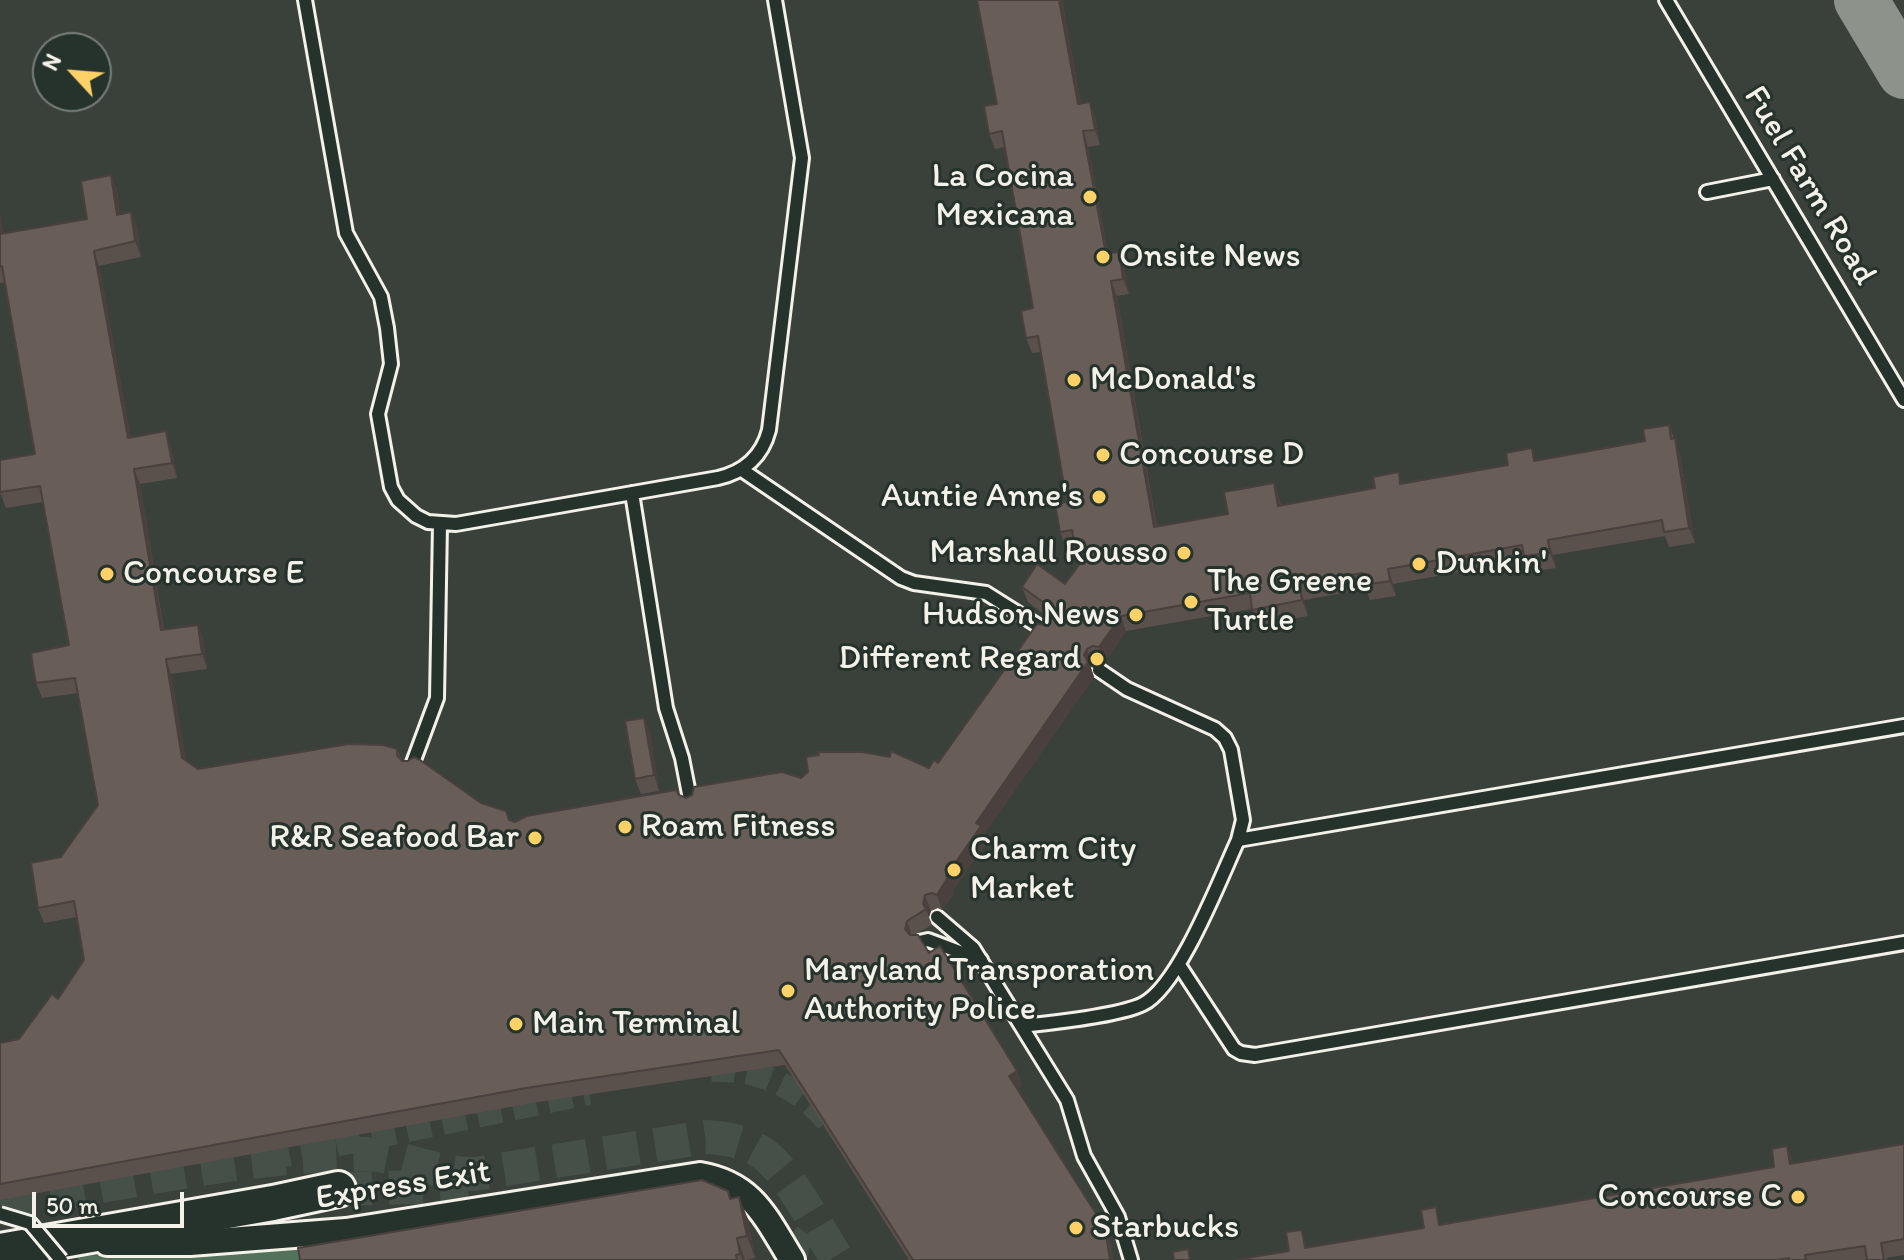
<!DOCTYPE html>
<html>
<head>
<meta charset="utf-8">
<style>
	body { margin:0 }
	#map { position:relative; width:1904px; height:1260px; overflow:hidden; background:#26332d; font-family:Itim,sans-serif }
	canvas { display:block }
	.north { position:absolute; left:32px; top:32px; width:80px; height:80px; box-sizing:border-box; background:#26332d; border:2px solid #787f78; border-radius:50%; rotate:296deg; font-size:22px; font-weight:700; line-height:32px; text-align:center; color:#f4f1e8 }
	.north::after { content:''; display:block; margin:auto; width:28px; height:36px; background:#ffd166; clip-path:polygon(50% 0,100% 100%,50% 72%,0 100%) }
	.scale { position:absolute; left:32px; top:1192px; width:152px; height:36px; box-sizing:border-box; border:4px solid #f4f1e8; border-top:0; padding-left:10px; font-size:24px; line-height:28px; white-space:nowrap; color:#f4f1e8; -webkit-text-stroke:6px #26332d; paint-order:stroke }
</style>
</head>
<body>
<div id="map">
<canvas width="1904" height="1260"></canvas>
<div class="north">N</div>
<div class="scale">50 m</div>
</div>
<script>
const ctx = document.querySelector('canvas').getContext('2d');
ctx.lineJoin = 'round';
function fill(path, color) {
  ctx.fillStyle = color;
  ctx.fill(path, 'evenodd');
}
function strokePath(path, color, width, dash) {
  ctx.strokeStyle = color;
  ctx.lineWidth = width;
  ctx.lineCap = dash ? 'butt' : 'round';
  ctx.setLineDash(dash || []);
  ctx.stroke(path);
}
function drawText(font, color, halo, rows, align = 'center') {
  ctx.font = font + ' Itim,sans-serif';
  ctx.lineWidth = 6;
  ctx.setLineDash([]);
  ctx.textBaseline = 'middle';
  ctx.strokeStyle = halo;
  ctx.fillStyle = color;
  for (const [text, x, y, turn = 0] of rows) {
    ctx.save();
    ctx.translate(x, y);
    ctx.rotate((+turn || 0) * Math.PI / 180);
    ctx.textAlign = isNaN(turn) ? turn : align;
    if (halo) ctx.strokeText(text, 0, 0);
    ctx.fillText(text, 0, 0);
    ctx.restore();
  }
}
fill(new Path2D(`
	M0,0H1904V1260H0ZM48,48H96V96H48Z`), '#3a403a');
fill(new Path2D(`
	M310,1246L367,1260H79L76,1256Z`), '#53725b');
strokePath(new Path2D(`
	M1861,0L1904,72`), '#8d928a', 54);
strokePath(new Path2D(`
	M711,1070C758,1068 799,1086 829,1123
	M266,1159L589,1093
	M790,1236L807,1250L822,1254`), '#455049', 24, [24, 12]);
strokePath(new Path2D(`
	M338,1189L468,1186
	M0,1203C120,1185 238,1156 359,1154C398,1153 435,1175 474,1174L706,1137C727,1138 749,1142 766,1156C791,1176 819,1231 838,1260`), '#455049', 34, [34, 17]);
const service = new Path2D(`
	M305,0L346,233L381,297L387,328L391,364L378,414L391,487L398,500L416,516L428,522L456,524L718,478C744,472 762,457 769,430L802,158L775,0
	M1666,0L1904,400
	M1707,192L1773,179
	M742,470L901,578L914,583L986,593L1048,632
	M632,493L666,708L682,758L691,804
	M411,768L437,698L440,524
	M1238,840L1904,726
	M937,917L973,948L1067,1100L1084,1156L1118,1217L1131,1260
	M919,942L928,940L981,960
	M1179,965L1234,1049L1241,1053L1255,1055L1904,943
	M1022,1026C1050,1023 1119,1016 1143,1004C1179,986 1220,879 1238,840L1243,820L1231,750L1225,738L1215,729L1127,689L1099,670`);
const minor = new Path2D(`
	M107,1243H190L346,1231L700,1175C753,1184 766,1218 792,1260`);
const secondary = new Path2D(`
	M0,1251L273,1203L338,1189`);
strokePath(service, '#f4f1e8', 18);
strokePath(minor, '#f4f1e8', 30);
strokePath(secondary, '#f4f1e8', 40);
strokePath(service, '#26332d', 12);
strokePath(minor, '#26332d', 24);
strokePath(secondary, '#26332d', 34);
const serviceBridge = new Path2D(`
	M0,1214L30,1223L61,1260`);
strokePath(serviceBridge, '#f4f1e8', 18, []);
strokePath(serviceBridge, '#26332d', 12);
fill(new Path2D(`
	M977,0H1062L1081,103L1095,117L1100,145L1088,147L1108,253L1124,267L1126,281L1129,294L1117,296L1157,527L1228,514L1274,483L1281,505L1645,441L1669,425L1680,454L1695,543L1669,547L1665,536L1553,555L1556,568L1530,572L1526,560L1393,584L1396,596L1370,600L1366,589L1304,600L1308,616L1258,625L1252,609L1126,631L1104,663L1099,661L1092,664L1091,668L1094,677L984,834L987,842L953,890L954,893L942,910L938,908L931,911L929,917L932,925L914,935L929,953L1017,1071L1022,1086L1017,1089L1111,1244L1113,1260H909L785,1065L532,1103L0,1200V1043L19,1039L58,999L84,960L77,917L44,923L38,908L61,857L98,805L78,693L42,698L36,683L69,645L43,502L6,508L0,492L35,454L5,282L0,283V214L3,234L87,219L111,175L117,191L120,214L131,212L137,227L141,257L99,266L131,438L171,446L177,478L140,484L164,630L198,625L203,640L207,669L171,674L186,761L198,769L397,749L402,761L481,803L509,820L515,822L679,795L686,798L801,778L929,768L938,763L1050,621V619L1028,602L1022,587L1065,584L1080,563L1075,545L1066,547L1060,532L1067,502L1041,352L1032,353L1026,338L1033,308L1005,147L995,149L989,134L997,104Z
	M644,718L650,733L659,791L641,794L635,779Z
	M1904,1144V1255L1886,1258L1887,1260H1235L1774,1167L1793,1161V1164Z
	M731,1199L748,1219L755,1258L746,1260H300Z`), '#5a504c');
fill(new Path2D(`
	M1059,0H1062L1084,119L1078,104Z
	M1090,102L1095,117L1100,145L1095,130Z
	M1083,131L1088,147L1111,269L1106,254Z
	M111,175L117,191L123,230L117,215Z
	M131,212L137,227L141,257L135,241Z
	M0,214L6,250L0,232Z
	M94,251L99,266L134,453L128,438Z
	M1118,252L1124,267L1129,294L1123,279Z
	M1111,281L1117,296L1159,542L1154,527Z
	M166,431L171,446L177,478L172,463Z
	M1675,438L1680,454L1695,543L1689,528Z
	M134,469L140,484L166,646L161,630Z
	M1274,483L1279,498L1283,521L1278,506Z
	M1548,540L1553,555L1556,568L1550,553Z
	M1388,569L1393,584L1396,596L1390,581Z
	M1299,584L1304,600L1308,616L1302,600Z
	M1121,616L1126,631L1104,663L1099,647Z
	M198,625L203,640L207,669L202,654Z
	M1087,649L1092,664L1091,668L1094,677L984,834L987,842L953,890L954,893L942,910L937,895L976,823L1084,655Z
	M166,659L171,674L188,773L182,758Z
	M644,718L650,733L659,791L654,775Z
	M925,895L931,911L929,917L923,904Z
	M907,921L912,936L910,945L905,929Z
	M1017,1071L1022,1086L1014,1091L1009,1076Z
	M1787,1146L1793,1161L1796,1179L1790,1164Z
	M739,1197L748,1219L755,1258L747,1236Z
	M1105,1228L1111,1244L1113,1260H1110Z
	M737,1238L745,1260H742L740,1254Z`), '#4a413e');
const building = new Path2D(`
	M977,0H1059L1078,104L1090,102L1095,130L1083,131L1106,254L1118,252L1121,265L1123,279L1111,281L1154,527L1228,514L1224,492L1274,483L1278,506L1375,488L1373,477L1399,472L1400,484L1508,465L1506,453L1532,448L1534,461L1645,441L1643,429L1669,425L1671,439L1675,438L1689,528L1664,532L1662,520L1548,540L1550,553L1524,556L1522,545L1388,569L1390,581L1364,585L1362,573L1299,584L1302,600L1252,610L1250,593L1121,616L1099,647L1093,646L1087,649L1084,655L1088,662L976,823L981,826L946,876L948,877L937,895L932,893L925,895L923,904L926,909L907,921L905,929L910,935H918L929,953L940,946L1017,1071L1009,1076L1105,1228L1110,1260H913L779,1050L526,1088L0,1184V1043L19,1039L52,994L58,999L84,960L74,901L38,908L31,863L61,857L98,805L75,678L36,683L33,667L31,653L69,645L40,486L0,492V460L35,454L2,266L0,267V232V234L87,219L81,181L111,175L117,215L131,212L135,241L94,251L128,438L166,431L172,463L134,469L161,630L198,625L202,654L166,659L182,758L198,769L349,744L383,745L397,749V755L402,761H408L414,757L420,760L481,803L506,811L509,820L515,822L527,816L676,790L679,795L686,798L692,795L694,787L782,772L801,778L808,772L806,757L819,755L818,752H862L890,757L891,751L929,768L934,760L938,763L1037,624L1046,625L1050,621L1051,613L1048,609L1050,607L1022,587L1037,564L1065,584L1084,558L1076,551L1072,530L1060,532L1055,504L1067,502L1038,336L1026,338L1021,311L1033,308L1002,131L989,134L984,106L997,104Z
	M644,718L654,775L635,779L625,721Z
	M1904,1144V1239L1881,1243L1884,1260H1867L1865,1246L1805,1255L1806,1260H1789V1258L1776,1260H1235L1289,1251L1286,1232L1302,1230L1305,1248L1424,1228L1421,1210L1436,1207L1439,1225L1774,1167L1772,1149L1787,1146L1790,1164Z
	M702,1180L728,1191L730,1199L739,1197L747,1236L737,1238L740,1254L736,1255L737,1260H300L298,1248Z
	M1188,1249L1190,1260H1174L1173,1252Z`);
fill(building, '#695d58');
strokePath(building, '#4a413e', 2);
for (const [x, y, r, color] of [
	[1090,197,8,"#ffd166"],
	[1103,257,8,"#ffd166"],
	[1074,380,8,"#ffd166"],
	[1103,455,8,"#ffd166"],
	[1099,497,8,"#ffd166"],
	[1184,553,8,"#ffd166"],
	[1419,564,8,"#ffd166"],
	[107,574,8,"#ffd166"],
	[1191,602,8,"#ffd166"],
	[1136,615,8,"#ffd166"],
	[1097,659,8,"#ffd166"],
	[625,827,8,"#ffd166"],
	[535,838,8,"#ffd166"],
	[954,870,8,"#ffd166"],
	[788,991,8,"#ffd166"],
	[516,1024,8,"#ffd166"],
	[1798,1197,8,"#ffd166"],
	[1076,1228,8,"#ffd166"]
]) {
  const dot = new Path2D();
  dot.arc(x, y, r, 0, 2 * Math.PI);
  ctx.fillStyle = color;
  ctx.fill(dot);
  strokePath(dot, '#26332d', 3);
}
drawText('34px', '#f4f1e8', '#26332d', [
	["La Cocina",1074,177,"right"],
	["Mexicana",1074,216,"right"],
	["Onsite News",1119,257],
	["McDonald's",1090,380],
	["Concourse D",1119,455],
	["Auntie Anne's",1083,497,"right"],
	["Marshall Rousso",1168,553,"right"],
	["Dunkin'",1435,564],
	["Concourse E",123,574],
	["The Greene",1207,582],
	["Turtle",1207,621],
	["Hudson News",1120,615,"right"],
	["Different Regard",1081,659,"right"],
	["Roam Fitness",641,827],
	["R&R Seafood Bar",519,838,"right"],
	["Charm City",970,850],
	["Market",970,889],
	["Maryland Transporation",804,971],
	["Authority Police",804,1010],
	["Main Terminal",532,1024],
	["Concourse C",1782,1197,"right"],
	["Starbucks",1092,1228]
], 'left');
drawText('34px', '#f4f1e8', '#26332d', [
	["Fuel Farm Road",1809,186,59],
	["Express Exit",403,1186,-9]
]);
</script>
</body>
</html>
